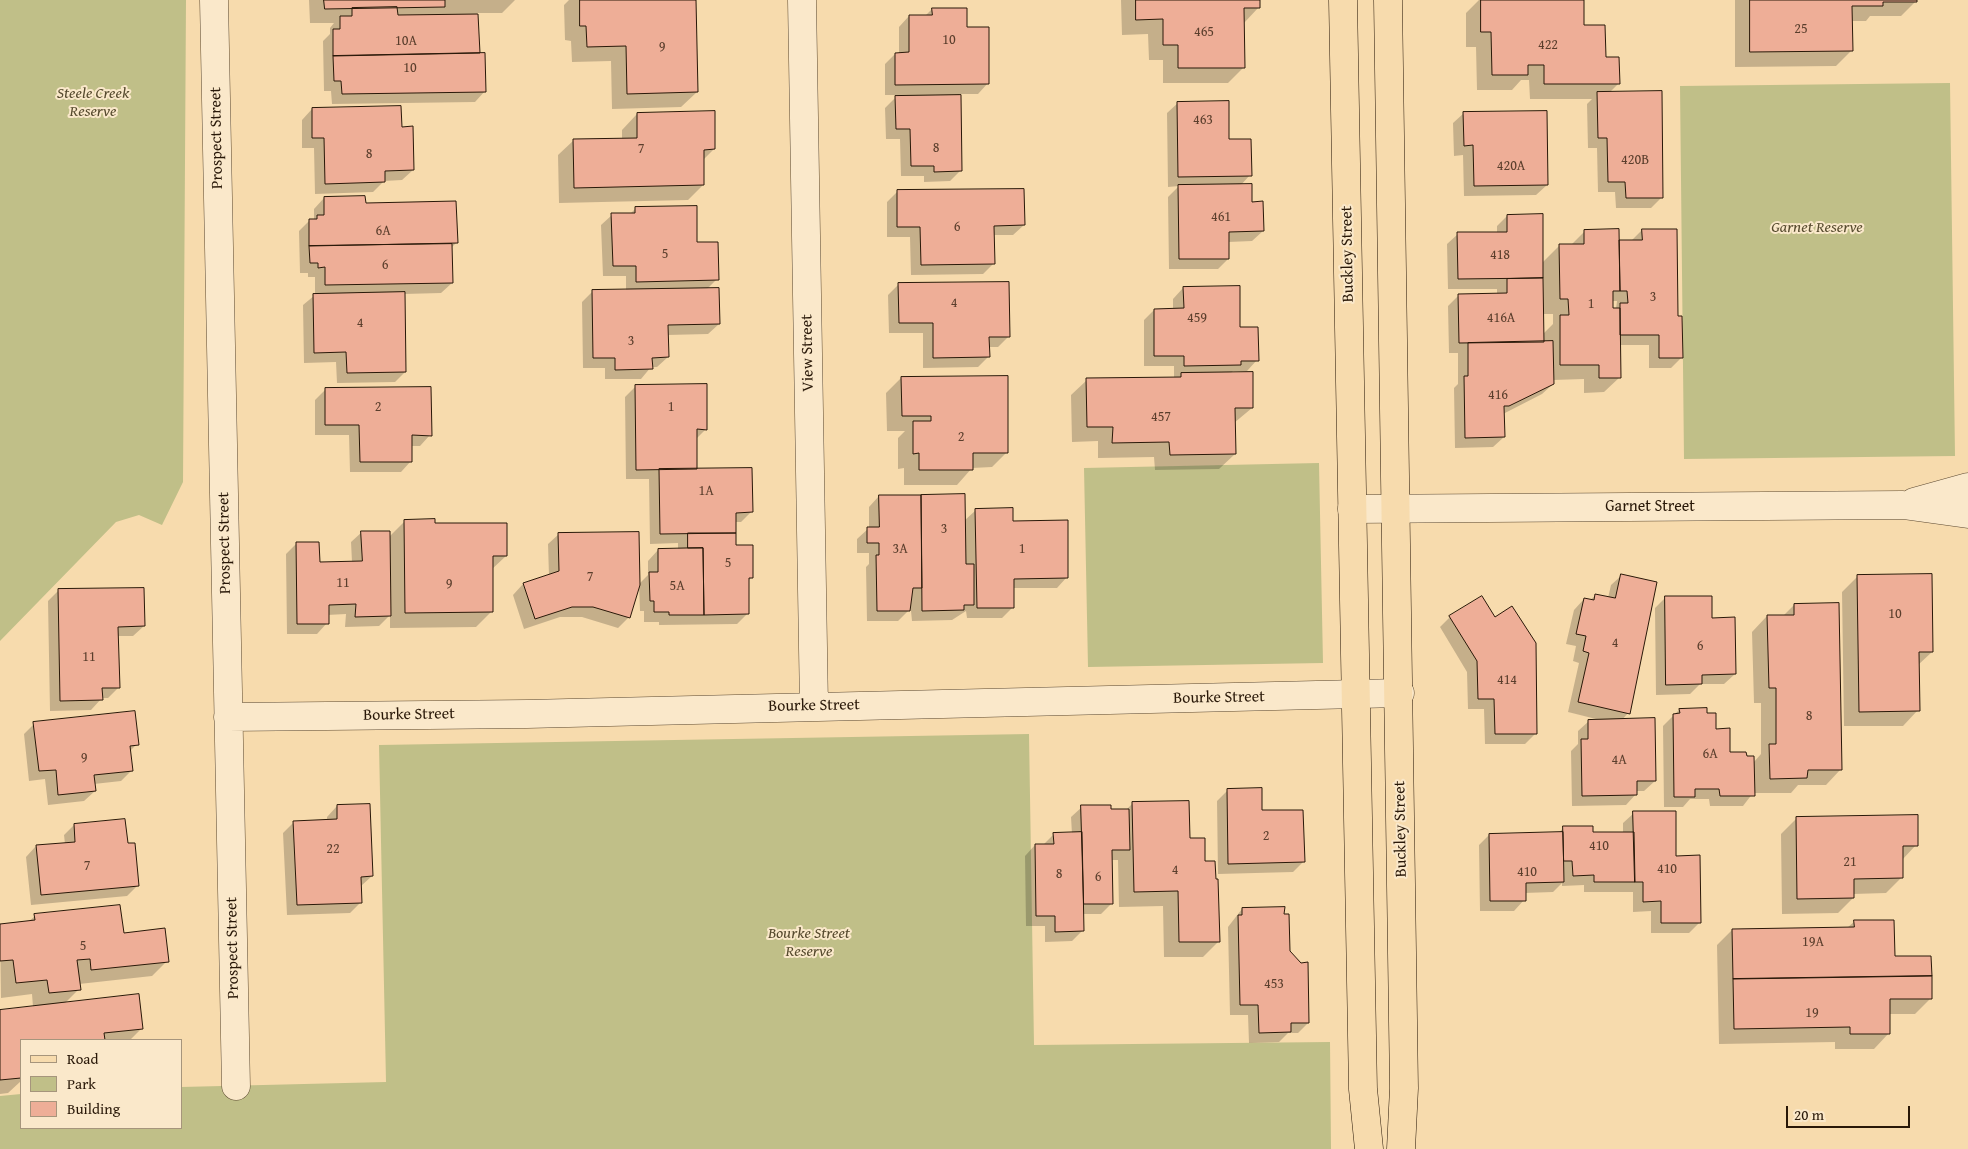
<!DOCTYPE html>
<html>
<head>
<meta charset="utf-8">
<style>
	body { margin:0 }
	#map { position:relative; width:1968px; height:1149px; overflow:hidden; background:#f7dbad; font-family:"Gentium Book Plus",serif }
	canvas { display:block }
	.legend { position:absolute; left:20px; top:1039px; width:162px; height:90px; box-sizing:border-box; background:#fae8ca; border:1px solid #a6957c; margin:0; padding:6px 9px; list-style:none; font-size:15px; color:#291808 }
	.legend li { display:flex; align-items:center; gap:10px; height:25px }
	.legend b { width:25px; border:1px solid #a6957c }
	.scale { position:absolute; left:1786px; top:1106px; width:124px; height:22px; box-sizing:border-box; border:2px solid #291808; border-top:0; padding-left:6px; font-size:15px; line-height:18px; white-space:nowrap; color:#291808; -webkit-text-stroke:4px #fae8ca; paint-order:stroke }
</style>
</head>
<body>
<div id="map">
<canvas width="1968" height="1149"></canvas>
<ul class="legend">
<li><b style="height:6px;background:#f7dbad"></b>Road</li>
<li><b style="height:14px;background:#c0bf88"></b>Park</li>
<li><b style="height:14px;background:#eeae97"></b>Building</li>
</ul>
<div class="scale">20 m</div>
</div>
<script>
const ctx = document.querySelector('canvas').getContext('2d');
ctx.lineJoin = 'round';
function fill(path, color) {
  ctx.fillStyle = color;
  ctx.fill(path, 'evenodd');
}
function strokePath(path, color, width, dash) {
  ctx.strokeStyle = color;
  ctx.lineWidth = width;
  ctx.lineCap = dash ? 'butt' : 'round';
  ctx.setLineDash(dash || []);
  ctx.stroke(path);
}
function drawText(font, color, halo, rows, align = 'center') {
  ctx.font = font + ' "Gentium Book Plus",serif';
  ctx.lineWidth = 4;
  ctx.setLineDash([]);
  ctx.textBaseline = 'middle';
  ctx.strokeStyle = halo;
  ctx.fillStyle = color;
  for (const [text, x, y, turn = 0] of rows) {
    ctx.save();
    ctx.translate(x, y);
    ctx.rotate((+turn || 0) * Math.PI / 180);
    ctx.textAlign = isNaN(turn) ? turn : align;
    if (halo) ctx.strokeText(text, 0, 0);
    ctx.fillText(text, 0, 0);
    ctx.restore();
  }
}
fill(new Path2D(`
	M0,0H186L183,482L162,525L139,515L116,522L0,641Z
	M1950,83L1955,456L1684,459L1680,86Z
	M1319,463L1323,663L1088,667L1084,468Z
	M1029,734L1034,1045L1330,1042L1331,1149H0V1096L21,1094V1128H181V1087L386,1082L379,745Z`), '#c0bf88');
fill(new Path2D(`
	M309,0H515L502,13H477L478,54L485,91L475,102L332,104L331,91H324L323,41L330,34V28L334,23H310Z
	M569,0H695L697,92L681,107L612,109L611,61L572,62L571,41L565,40L564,5Z
	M1121,0H1259V7L1244,23V67L1228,83H1163V60H1149L1148,34L1122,35Z
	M1479,0H1583V26L1618,84L1609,93L1661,198L1651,208H1616L1615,192H1598L1597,148H1588L1587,104L1592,99H1530L1529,80H1521L1512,90H1477L1476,47H1466V13Z
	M1735,0H1916V1L1901,16H1870L1866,21H1851L1852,50L1836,66L1735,67Z
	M932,9L988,83L978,94H959L960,171L950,181L924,182V176H901L900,139H886L885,108L898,95H885V64L895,54H899V27L909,16H925Z
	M1178,103L1228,141L1250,175L1240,186L1251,203L1263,231L1252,241L1228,242V259L1218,269H1169L1168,197L1179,186L1168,187L1167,113Z
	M312,109L400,128L413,170L402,180L384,181L373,192L315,194L314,148H302V120Z
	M1464,113L1547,185L1536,195L1464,196L1463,155L1454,156L1453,123Z
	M637,114L714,149L703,160V185L688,200L559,203L558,155L574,140L622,139V130Z
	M898,191L1024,225L1013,235H993L994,263L983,274L911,275L910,237H887V202Z
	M324,198L364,204L456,243L451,248L452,283L441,293L404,294L405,372L395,382L337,383L336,362L304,363L303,305L315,295V277H308V273H300L299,231L310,220H314V209Z
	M635,209L696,244L717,279L707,289L719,324L708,334L667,335L668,357L657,367H651L641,379H605V368H583L582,302L592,292L626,291V276H603L601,225L612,215L630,214Z
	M1507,216L1542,263L1559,246H1570L1585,231L1618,244L1631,241L1642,230L1677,317L1682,357L1671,368H1649V345H1619L1620,377L1604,392L1584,393V379L1553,380V384L1542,394L1503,414L1504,437L1493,447L1455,448L1454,388L1458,384V353H1449L1448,306L1459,295H1497V289H1448L1447,244L1458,234L1497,233V226ZM1612,301H1617L1616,309H1612ZM1543,314H1553V324L1543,334Z
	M898,285L1009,336L998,347H988V357L978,367L923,368V333H889L888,295Z
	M1183,288L1239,328L1257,360L1247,371H1233L1230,374L1252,408L1234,423L1235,454L1219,469L1155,470L1154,457L1098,458V441L1072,442L1071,395L1087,380L1174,378V366H1144V320L1154,310H1173V299Z
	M901,378L1007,452L992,467L972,468L957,485H904V468L898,469V438L905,431H887L886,393Z
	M636,386L706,429L696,439V470L751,512L741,522H735V546L752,577L747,582V614L737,624L659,625V622H644V611H640L639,584L648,575V561L658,550H678V543L650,544L649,479H626L625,397Z
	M325,390L430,435L420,446H411V461L401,472H350L349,435H315V400Z
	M879,496L964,521L976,510L1011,522L1067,577L1057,588H1012L1013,607L1002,618H967L966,611L952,620L912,621L910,601L909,610L898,621H867L866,567L869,564V553H857V539L869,528V507Z
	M405,521L434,525L506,556L491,570L492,611L476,627L390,628V615L379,626L345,627L346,614L327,615V623L317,634H287L286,554L297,543L318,563L352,562L351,542L362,532L389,537Z
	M559,534L629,617L618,628L582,617H560L524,629L513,595L523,584L549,576L548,544Z
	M1622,575L1652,608L1628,713L1622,720L1655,781L1644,791H1636V794L1626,805L1572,806L1571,751L1578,744V731L1589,721L1600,720L1568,712L1579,663L1573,661L1576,646L1566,644L1574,610L1584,599L1590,600L1596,595L1608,598L1611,585Z
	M1857,577L1932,652L1918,665V710L1903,726H1844L1842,592Z
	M59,590L144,626L133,636H117L119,687L108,698H102L91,710L50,711L48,601Z
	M1665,598L1711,619L1735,674L1724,684H1700L1690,694L1656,695L1655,608Z
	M1794,605L1841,769L1826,785H1798L1791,793H1753L1743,806H1710L1709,799H1690L1683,807H1664L1663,726L1679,710L1706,714L1729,754L1746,758L1753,763L1761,754V703H1754L1752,632L1767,616H1783Z
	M1450,617L1536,733L1525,744H1485L1484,709H1468L1467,672L1440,627Z
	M34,724L137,744L129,752L132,770L121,781L94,784L95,791L84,801L48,805L45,779L29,781L24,734Z
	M1228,790L1260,812L1303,862L1293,872L1218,874L1217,801Z
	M1133,803L1188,839L1204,863L1219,941L1203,957H1164L1163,906L1119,907L1118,860H1111L1112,903L1101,914H1083V930L1072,941L1045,942V926H1026L1025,856L1035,845H1043L1054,834H1072L1071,817L1082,807L1126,810Z
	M337,806L372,876L361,886V902L350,913L287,915L283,833L294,822L327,821V817Z
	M1634,813L1675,857L1700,922L1689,933H1651V911L1633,912V892H1584V885L1562,886V883L1553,892L1524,893V900L1514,911H1480L1479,845L1489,835L1558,834L1564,827L1592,833H1623V823Z
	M1797,818L1916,845L1902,860V877L1886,893L1853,894V898L1838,913L1782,914L1781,834Z
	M74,825L127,845L137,886L127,896L31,905L26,857L36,846L65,844L64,835Z
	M1242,909L1301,964L1308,1023L1298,1033H1288L1279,1042L1249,1043L1248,1015H1230L1228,927Z
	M35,916L123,934L167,961L152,976L79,984V989L65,1003L142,1028L130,1040H21V1081L8,1093L0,1094V1011L33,1007L32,994L1,998L0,926L28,922Z
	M1855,921L1931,998L1915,1014H1889V1033L1874,1049H1835V1042L1719,1044L1717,945L1732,930L1847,928Z`), '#0003');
const building = new Path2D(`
	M324,0H445V7L325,9Z
	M580,0H696L698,92L627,94L626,46L587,47L586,26H580Z
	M1136,0H1260V8H1244L1245,68H1178V45H1163V19L1136,20Z
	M1481,0H1584V25H1605L1606,57H1619L1620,84H1544V65H1528V75H1492L1491,32H1481Z
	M1750,0H1917V2H1883V6H1852L1853,51L1750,52Z
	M397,7L398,15L478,14L480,53L333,56V29H340V16H352V8Z
	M932,8H967V27H989V84L895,85V53L909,52V15H932Z
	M485,53L486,92L342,94L341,81H334L333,56Z
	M1662,91L1663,198H1626L1625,182H1608L1607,138H1598L1597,92Z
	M961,95L962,171L934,172V166H911L910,129H896L895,96Z
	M1229,101V139H1251L1252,176L1178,177L1177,102Z
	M401,106L402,127L413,126L414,170L385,171V182L325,184L324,138H312V108Z
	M715,111V149L704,150V185L574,188L573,139L637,138V113Z
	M1547,111L1548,185L1474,186L1473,145L1464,146L1463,112Z
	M1252,184V202L1263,201L1264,231L1229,232V259H1179L1178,185Z
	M1024,189L1025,225L994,226L995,264L921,265L920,227H897V190Z
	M365,196L366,203L456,201L458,243L309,246V219H317V215H324V197Z
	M697,206V242H718L719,280L636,282V266H613L611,213H635V207Z
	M1543,214V278L1458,279L1457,232H1507V215Z
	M1619,229L1620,291H1613V308H1620L1621,378H1599V365H1560V315H1569L1568,299H1560L1559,244H1584V230Z
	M1642,229H1677L1678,316H1682L1683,358H1659V335H1620V303H1628L1627,291H1620L1619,240H1642Z
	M452,244L453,283L325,285V267L318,268V263H310L309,246Z
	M1543,278L1544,342L1459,343L1458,294L1507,293V279Z
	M1009,282L1010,337H989L990,357L933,358V323H899L898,283Z
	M1240,286V327H1258L1259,361H1241V365L1184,366V356H1154V309L1184,308L1183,287Z
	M719,288L720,324L668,325L669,357L652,358L653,369L615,370V358H593L592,290Z
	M405,292L406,372L347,373L346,352L314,353L313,294Z
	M1553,341L1554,384L1509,406H1504L1505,437L1465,438L1464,376H1468V343Z
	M1253,372V408H1235L1236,454L1170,455L1169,442L1112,443L1113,427H1087L1086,378L1181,377V373Z
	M1008,376V453H973V470H919V453L913,454V421H931V416H902L901,377Z
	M707,384V430L697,429V469L636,470L635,385Z
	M431,387L432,436L412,435V462H360L359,425H325V388Z
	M752,468L753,512L736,513V533L660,534L659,469Z
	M965,494L966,564H974V605H964V610L922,611L921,495Z
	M879,495H921L922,588H913L910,611H877L876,555H879V543H867V527H879Z
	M1013,508V521L1068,520V578L1014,579V608H977L975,509Z
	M435,519V523H507V556H493V612L405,613L404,520Z
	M361,531H390L391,616L355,617L356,604L329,605V624H297L296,542H319L320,562L362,561Z
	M639,532L640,585L630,618L593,607H572L535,619L523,583L559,571L558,533Z
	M688,533H736V545H753V578H749V614L704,615L703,548H688Z
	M703,548L704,615H669V612H654V601H650L649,572H658V549Z
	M1621,574L1657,582L1630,714L1578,702L1589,653L1583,651L1586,636L1576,634L1584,598L1594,600L1595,594L1615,598Z
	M1932,574L1933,652H1919L1920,711L1859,712L1857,575Z
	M144,588L145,626L118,627L120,688H102L103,700L60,701L58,589Z
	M1482,596L1495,617L1512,606L1536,643L1537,734H1495L1494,699H1478L1477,661L1449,616Z
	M1665,596H1712V618L1735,617L1736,674L1702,675V684L1666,685Z
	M1839,603L1842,770H1808L1807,778L1770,779L1769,744H1776V688H1769L1767,615H1794V604Z
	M1707,708V713H1716V729L1730,728V752H1746L1747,756H1754L1755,796H1720L1719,789H1695V797H1674L1673,714L1680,713L1679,709Z
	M135,711L139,745L130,746L133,771L94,775L96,791L58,795L56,770L39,771L33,722Z
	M1655,718L1656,781H1637V795L1582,796L1581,739H1588V720Z
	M1262,788V810H1303L1305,862L1228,864L1227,789Z
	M1189,801L1190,838H1205V861H1215L1216,879H1218L1220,942H1179L1178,891L1134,892L1132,802Z
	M370,804L373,876L361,877L362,903L297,905L293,821L337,819V805Z
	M1081,805H1111V809H1129L1130,850H1112L1113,904H1084Z
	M1633,811H1676V856L1700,855L1701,923H1661V901L1643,902V882H1635Z
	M1918,815V846H1903V878L1854,879V898L1797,899L1796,817Z
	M125,819L128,843H135L139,886L41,895L36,845L75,842L74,824Z
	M1563,826H1593V832H1634L1635,882H1594V875L1573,876L1572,861H1564Z
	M1082,832L1084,931L1055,932V916H1036L1035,844H1054L1053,833Z
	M1563,832L1564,882L1526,883V901H1490L1489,834Z
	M120,905L124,933L165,928L169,962L91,970L90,959L77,960L81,990L49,993L47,980L16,983L13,960L0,961V924L35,920L34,914Z
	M1285,907L1284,914H1289L1290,951L1301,963L1308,962L1309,1023H1291V1032L1259,1033L1258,1005H1240L1238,915H1242V908Z
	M1854,920H1894L1895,956H1931L1932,976L1733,979L1732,929L1854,927Z
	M1932,976V999H1890V1034H1850V1027L1734,1029L1733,979Z
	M139,994L143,1029L104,1033L105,1040H21V1078L0,1080V1010Z`);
fill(building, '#eeae97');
strokePath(building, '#291808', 1);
const minor = new Path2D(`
	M214,0L236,1086
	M802,0L814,706
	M1914,502L1968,487
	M1352,509L1903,505L1968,514
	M228,717L527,714L1400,693`);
const major = new Path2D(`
	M1343,0L1363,1089L1369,1149
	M1388,0L1404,1088L1401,1149`);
strokePath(minor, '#5c4931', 29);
strokePath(major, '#291808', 29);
strokePath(minor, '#fae8ca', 28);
strokePath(major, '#f7dbad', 28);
drawText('14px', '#5a3e2c', null, [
	["25",1801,29],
	["465",1204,32],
	["10",949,40],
	["10A",406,41],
	["422",1548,45],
	["9",662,47],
	["10",410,68],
	["463",1203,120],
	["8",936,148],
	["7",641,149],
	["8",369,154],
	["420B",1635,160],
	["420A",1511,166],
	["461",1221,217],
	["6",957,227],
	["6A",383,231],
	["5",665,254],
	["418",1500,255],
	["6",385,265],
	["3",1653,297],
	["4",954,303],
	["1",1591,304],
	["459",1197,318],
	["416A",1501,318],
	["4",360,323],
	["3",631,341],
	["416",1498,395],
	["2",378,407],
	["1",671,407],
	["457",1161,417],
	["2",961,437],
	["1A",706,491],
	["3",944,529],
	["3A",900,549],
	["1",1022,549],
	["5",728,563],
	["7",590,577],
	["11",343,583],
	["9",449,584],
	["5A",677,586],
	["10",1895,614],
	["4",1615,643],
	["6",1700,646],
	["11",89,657],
	["414",1507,680],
	["8",1809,716],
	["6A",1710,754],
	["9",84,758],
	["4A",1619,760],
	["2",1266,836],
	["410",1599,846],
	["22",333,849],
	["21",1850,862],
	["7",87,866],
	["410",1667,869],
	["4",1175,870],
	["410",1527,872],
	["8",1059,874],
	["6",1098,877],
	["19A",1813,942],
	["5",83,946],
	["453",1274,984],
	["19",1812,1013]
]);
drawText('italic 16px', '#564a2e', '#fae8ca', [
	["Steele Creek",93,94],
	["Reserve",93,112],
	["Garnet Reserve",1817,228],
	["Bourke Street",809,934],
	["Reserve",809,952]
]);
drawText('16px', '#291808', '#fae8ca', [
	["Prospect Street",217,138,-91],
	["Buckley Street",1348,254,-91],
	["View Street",808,353,-91],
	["Garnet Street",1650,507],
	["Prospect Street",225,543,-91],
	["Bourke Street",1219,698,-1],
	["Bourke Street",814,706,-1],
	["Bourke Street",409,715,-1],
	["Buckley Street",1401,829,-91],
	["Prospect Street",233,948,-91]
]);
</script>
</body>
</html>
